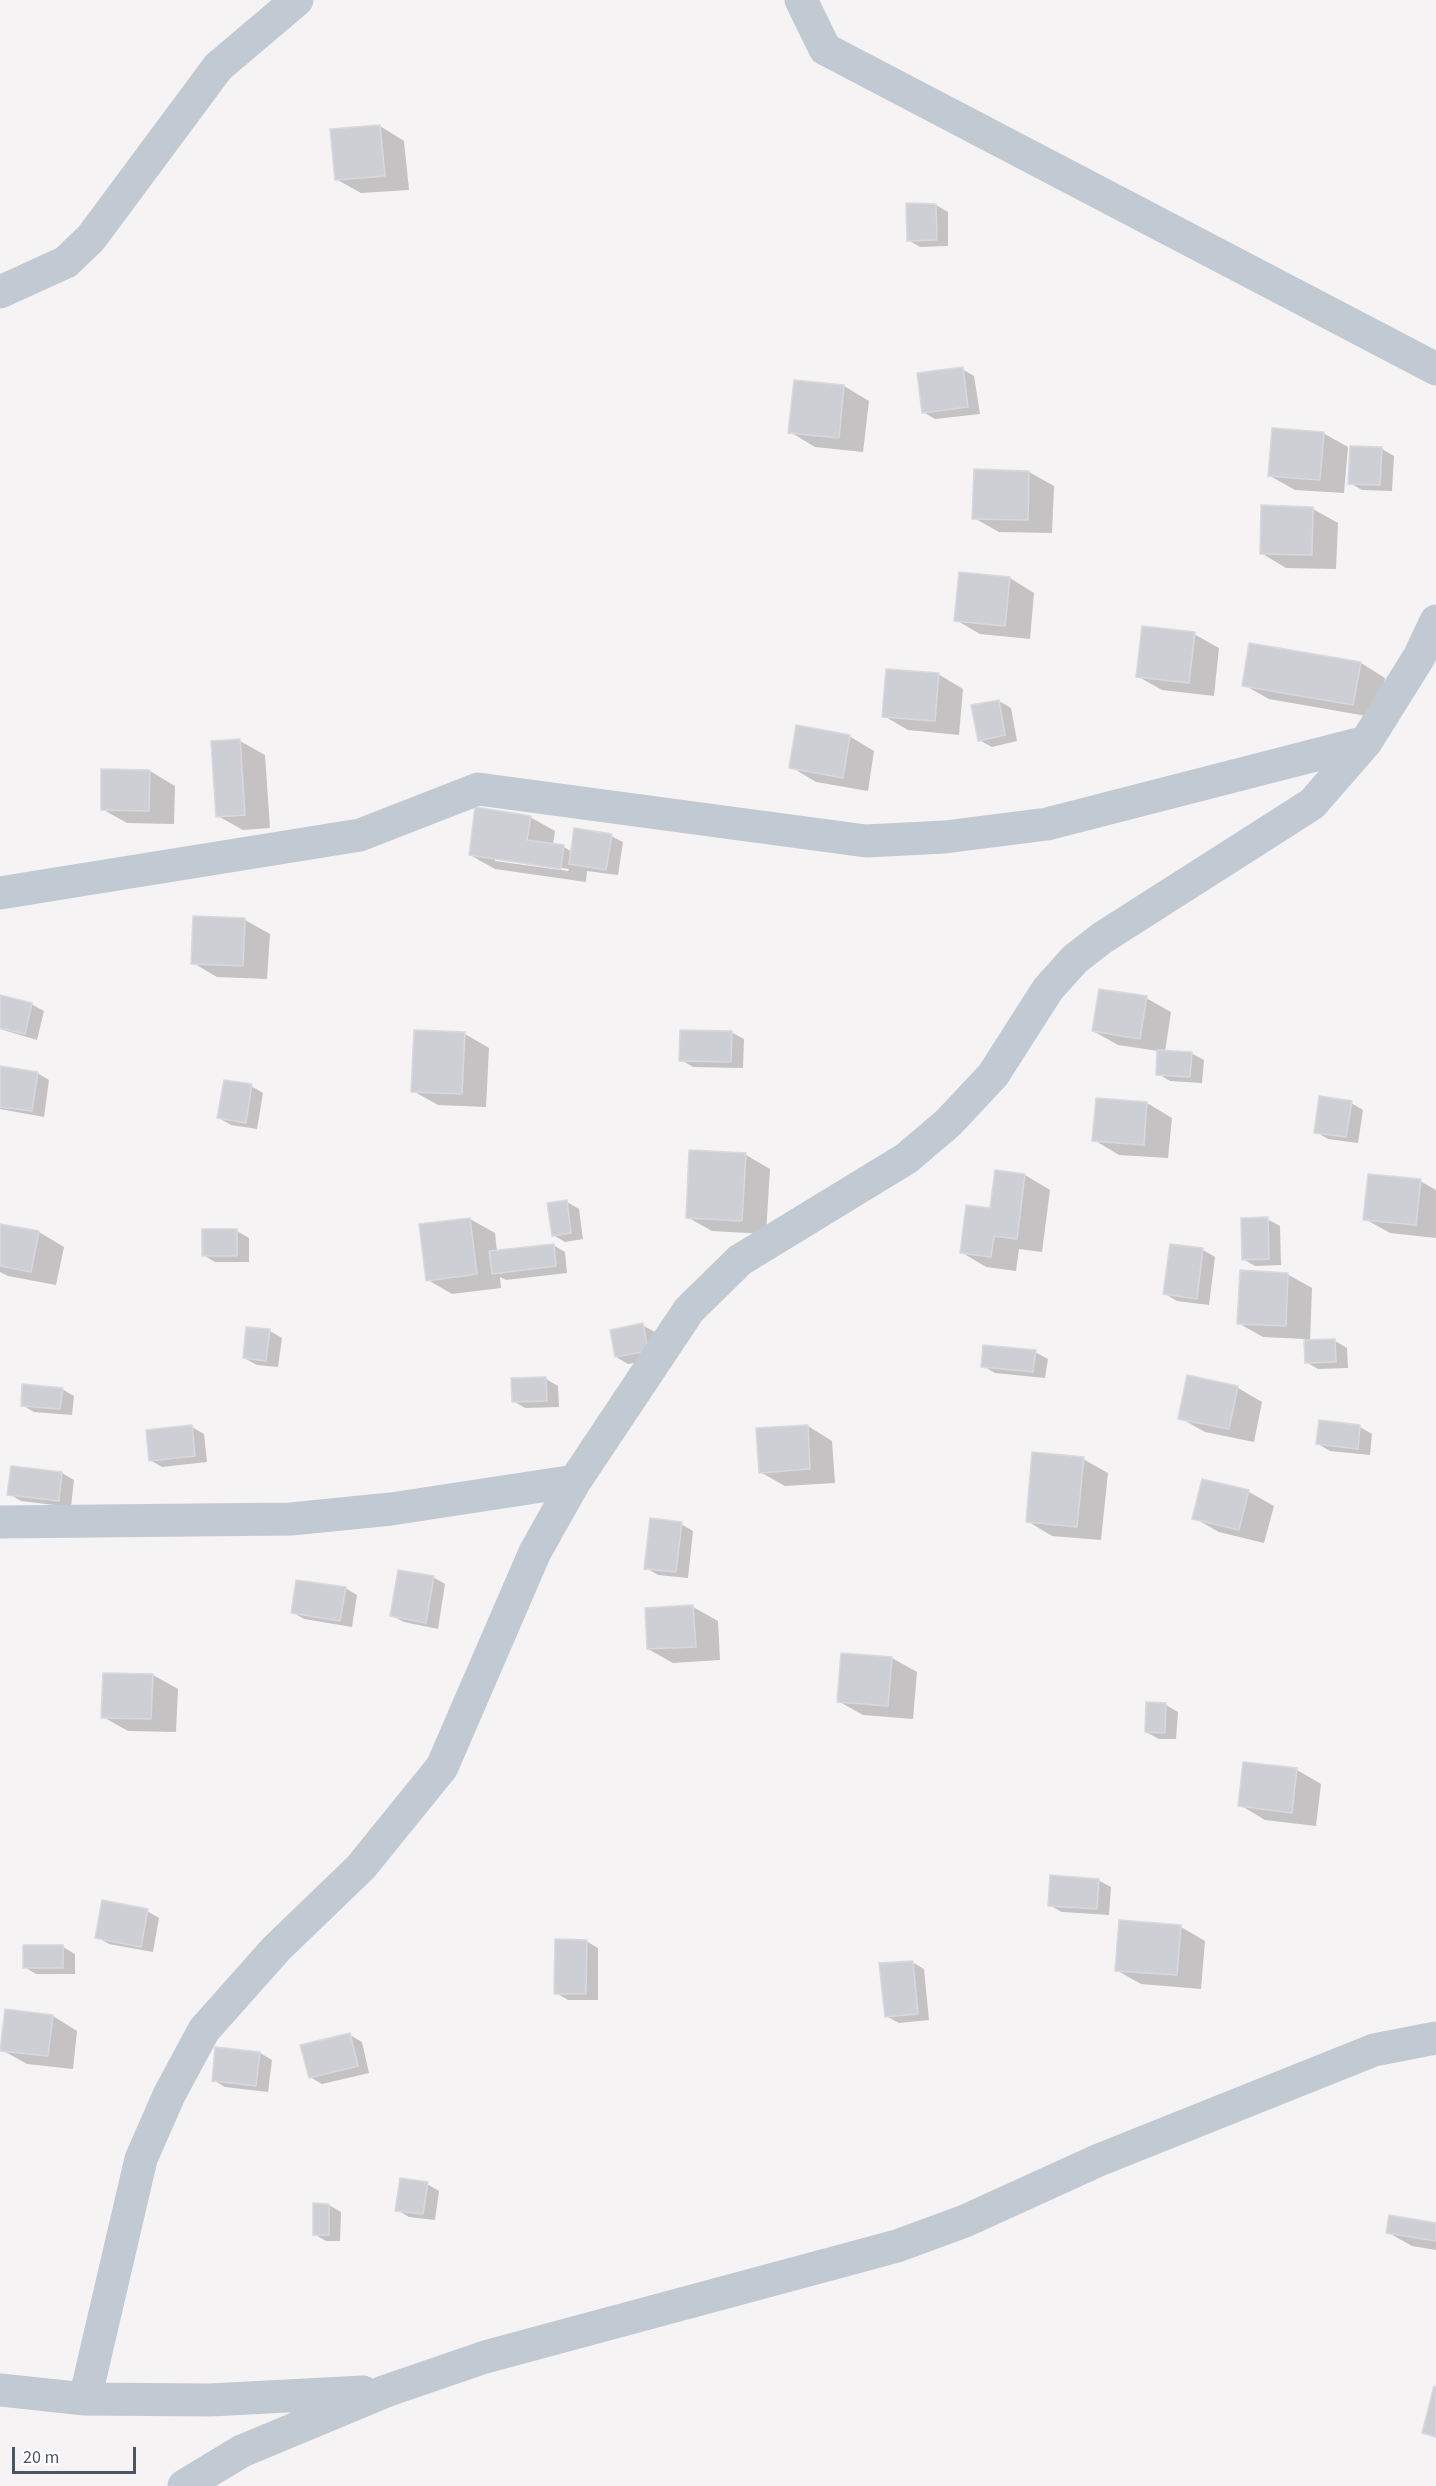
<!DOCTYPE html>
<html>
<head>
<meta charset="utf-8">
<style>
	body { margin:0 }
	#map { position:relative; width:1436px; height:2486px; overflow:hidden; background:#f5f3f3; font-family:"Source Sans 3",sans-serif }
	canvas { display:block }
	.scale { position:absolute; left:12px; top:2447px; width:124px; height:27px; box-sizing:border-box; border:3px solid #4a5661; border-top:0; padding-left:8px; font-size:18px; line-height:21px; white-space:nowrap; color:#4a5661; -webkit-text-stroke:4px #fff; paint-order:stroke }
</style>
</head>
<body>
<div id="map">
<canvas width="1436" height="2486"></canvas>
<div class="scale">20 m</div>
</div>
<script>
const ctx = document.querySelector('canvas').getContext('2d');
ctx.lineJoin = 'round';
function fill(path, color) {
  ctx.fillStyle = color;
  ctx.fill(path, 'evenodd');
}
function strokePath(path, color, width, dash) {
  ctx.strokeStyle = color;
  ctx.lineWidth = width;
  ctx.lineCap = dash ? 'butt' : 'round';
  ctx.setLineDash(dash || []);
  ctx.stroke(path);
}
fill(new Path2D(`
	M380,126L404,141L409,190L361,193L336,179Z
	M936,205L948,212V246L920,247L908,240Z
	M962,369L974,376L980,414L935,419L923,412Z
	M795,381L844,386L869,401L863,452L815,447L790,432Z
	M1323,433L1348,447L1344,493L1295,490L1270,476Z
	M1382,449L1394,456L1392,491L1362,490L1350,483Z
	M1029,472L1054,486L1052,533L999,532L974,518Z
	M1313,509L1338,523L1336,569L1286,568L1261,553Z
	M1010,578L1034,593L1030,639L980,634L956,620Z
	M1194,634L1219,648L1214,696L1162,690L1137,676Z
	M1361,663L1385,678L1378,718L1269,699L1244,685Z
	M938,674L963,689L959,735L908,730L884,716Z
	M999,701L1011,708L1017,741L992,747L979,740Z
	M849,736L874,751L868,791L816,782L791,767Z
	M240,741L265,755L270,828L243,830L218,816Z
	M150,771L175,786L174,824L127,823L102,809Z
	M530,817L555,831L553,845L564,847L572,852L611,836L623,842L618,875L587,871L586,882L495,869L470,855ZM495,858L569,869L568,871L495,861Z
	M245,920L270,934L267,979L217,977L193,963Z
	M1146,998L1171,1012L1165,1052L1191,1053L1204,1060L1202,1083L1170,1081L1158,1074V1051L1118,1045L1093,1031Z
	M0,1000L31,1004L44,1011L37,1040L0,1029Z
	M731,1032L744,1039L743,1068L693,1067L681,1060Z
	M465,1034L489,1048L486,1107L438,1105L413,1091Z
	M0,1068L37,1073L49,1080L44,1117L0,1109Z
	M251,1086L263,1093L257,1129L231,1125L219,1118Z
	M1097,1100L1147,1103L1172,1118L1168,1158L1119,1155L1094,1140Z
	M1351,1103L1363,1110L1358,1143L1328,1139L1316,1132Z
	M746,1155L770,1169L766,1234L712,1231L687,1217Z
	M1025,1175L1050,1190L1042,1252L1019,1249L1016,1271L986,1267L961,1252L992,1210Z
	M1420,1181L1436,1190V1238L1390,1233L1365,1219Z
	M567,1202L579,1209L583,1239L565,1242L553,1235Z
	M470,1219L495,1233L497,1252L553,1245L565,1252L567,1273L506,1280L500,1277L501,1288L452,1294L428,1280Z
	M1267,1219L1280,1226L1281,1265L1255,1266L1243,1259Z
	M0,1225L39,1232L64,1247L56,1285L8,1276L0,1272Z
	M237,1231L249,1238V1262H215L203,1255Z
	M1203,1250L1215,1257L1209,1305L1177,1301L1165,1294Z
	M1287,1274L1312,1288L1310,1342L1335,1341L1347,1348L1348,1368L1318,1369L1306,1362L1305,1339L1263,1337L1238,1323Z
	M642,1325L655,1332L660,1358L628,1364L616,1357Z
	M247,1328L270,1331L282,1338L278,1367L257,1365L244,1358Z
	M1035,1352L1048,1359L1045,1378L995,1373L983,1366Z
	M1188,1377L1238,1388L1262,1402L1254,1442L1205,1432L1180,1418Z
	M546,1379L558,1386L559,1407L525,1408L513,1401Z
	M62,1389L74,1396L72,1415L34,1412L22,1405Z
	M808,1426L832,1441L835,1483L785,1486L760,1472Z
	M192,1427L204,1434L207,1462L162,1467L150,1460Z
	M1360,1427L1372,1434L1370,1455L1330,1451L1318,1444Z
	M1083,1459L1108,1473L1101,1540L1052,1536L1027,1521Z
	M12,1468L62,1473L74,1480L71,1507L21,1501L9,1494Z
	M1203,1481L1249,1492L1274,1506L1264,1543L1219,1532L1194,1518Z
	M681,1524L693,1531L688,1578L658,1575L646,1568Z
	M433,1577L445,1584L438,1629L404,1622L392,1616Z
	M345,1588L357,1595L352,1627L304,1619L292,1612Z
	M693,1607L718,1621L720,1660L673,1663L648,1649Z
	M892,1658L917,1672L913,1719L863,1715L838,1701Z
	M153,1675L178,1689L176,1732L128,1731L103,1717Z
	M1166,1705L1178,1712L1176,1739H1159L1146,1732Z
	M1297,1770L1321,1784L1316,1826L1265,1820L1240,1805Z
	M1098,1880L1111,1887L1109,1915L1062,1912L1049,1905Z
	M147,1911L159,1918L153,1952L109,1944L97,1937Z
	M1181,1927L1205,1941L1201,1989L1141,1984L1116,1970Z
	M586,1941L598,1948V2000H568L556,1993Z
	M63,1947L75,1954V1974H36L24,1967Z
	M912,1962L924,1969L929,2020L899,2023L886,2016Z
	M53,2016L77,2031L73,2069L27,2064L2,2050Z
	M350,2035L362,2042L369,2073L322,2084L310,2077Z
	M260,2053L272,2060L268,2092L225,2087L213,2080Z
	M427,2184L439,2191L435,2220L409,2217L397,2210Z
	M329,2205L341,2212L340,2241H326L314,2234Z
	M1436,2224V2250L1412,2246L1387,2232Z`), '#0003');
const building = new Path2D(`
	M380,125L385,176L335,180L330,129Z
	M906,203L936,204L937,240L907,241Z
	M963,367L968,407L922,413L917,373Z
	M794,380L844,385L839,438L788,433Z
	M1272,428L1324,432L1320,480L1268,476Z
	M1350,446L1382,447L1380,485L1348,484Z
	M974,469L1029,471L1028,520L972,519Z
	M1261,505L1313,507L1312,555L1260,554Z
	M959,572L1010,577L1005,626L954,621Z
	M1142,626L1195,632L1189,683L1136,677Z
	M1249,643L1361,662L1353,705L1242,686Z
	M886,669L939,673L935,721L882,717Z
	M999,700L1005,735L978,741L971,705Z
	M796,725L850,735L843,778L789,768Z
	M240,739L245,815L216,817L211,741Z
	M101,769L150,770L149,811L101,810Z
	M475,807L531,816L527,840L564,845L561,869L469,855Z
	M574,828L612,834L606,870L569,864Z
	M193,916L245,918L243,966L191,964Z
	M1099,989L1147,996L1140,1039L1092,1031Z
	M0,995L32,1003L25,1034L0,1028Z
	M414,1030L465,1032L462,1094L411,1092Z
	M680,1030L732,1031L731,1062L679,1061Z
	M1157,1050L1192,1052L1190,1077L1156,1075Z
	M0,1066L38,1072L32,1111L0,1107Z
	M224,1080L252,1084L246,1123L217,1118Z
	M1319,1096L1352,1101L1346,1137L1314,1133Z
	M1096,1098L1147,1102L1144,1145L1092,1141Z
	M689,1150L746,1153L742,1221L686,1218Z
	M995,1170L1025,1174L1017,1239L994,1236L991,1257L960,1253L966,1205L990,1208Z
	M1368,1174L1421,1179L1416,1225L1363,1220Z
	M567,1200L571,1233L552,1236L547,1203Z
	M1268,1217L1269,1259L1242,1260L1241,1218Z
	M470,1218L477,1274L426,1281L419,1224Z
	M0,1224L39,1231L31,1272L0,1266Z
	M202,1229H237V1256H202Z
	M554,1244L556,1266L492,1274L489,1251Z
	M1170,1244L1203,1248L1197,1299L1163,1294Z
	M1240,1270L1288,1273L1286,1326L1237,1324Z
	M643,1323L648,1351L615,1357L610,1330Z
	M246,1327L270,1329L266,1361L243,1358Z
	M1335,1339L1336,1362L1305,1363L1304,1340Z
	M983,1345L1036,1350L1033,1372L981,1367Z
	M1187,1375L1238,1386L1229,1429L1178,1419Z
	M546,1377L547,1401L512,1402L511,1378Z
	M22,1384L63,1388L60,1409L21,1406Z
	M1319,1420L1360,1425L1358,1449L1316,1444Z
	M192,1425L195,1456L149,1461L146,1430Z
	M808,1425L810,1469L759,1473L756,1428Z
	M1032,1452L1084,1457L1077,1527L1026,1522Z
	M11,1466L62,1472L59,1501L7,1495Z
	M1202,1479L1249,1490L1239,1530L1192,1519Z
	M650,1518L682,1522L676,1572L644,1569Z
	M398,1570L434,1576L426,1623L390,1616Z
	M296,1580L346,1587L340,1621L291,1613Z
	M693,1605L696,1647L647,1649L645,1608Z
	M841,1653L892,1657L888,1706L837,1702Z
	M103,1673L153,1674L151,1719L101,1718Z
	M1146,1702L1166,1703L1165,1733L1145,1732Z
	M1243,1762L1297,1768L1292,1813L1238,1806Z
	M1050,1875L1099,1879L1097,1909L1048,1906Z
	M102,1900L148,1909L141,1947L95,1938Z
	M1119,1920L1181,1925L1177,1975L1115,1971Z
	M555,1939L587,1940L586,1994H554Z
	M23,1945H63V1968H23Z
	M913,1961L918,2014L885,2017L879,1963Z
	M5,2009L53,2015L48,2056L0,2051Z
	M350,2033L358,2066L309,2078L300,2045Z
	M215,2047L260,2052L256,2086L212,2081Z
	M400,2178L428,2182L423,2214L395,2211Z
	M313,2203L329,2204V2235H313Z
	M1389,2215L1436,2223V2241L1386,2233Z
	M1434,2386L1436,2387V2437L1422,2433Z`);
fill(building, '#cdcfd5');
strokePath(building, '#d7d9de', 1.5);
strokePath(new Path2D(`
	M801,0L825,49L1436,369
	M0,292L66,262L91,238L218,67L297,0
	M0,893L360,835L478,789L866,841L945,837L1047,824L1366,742
	M0,1522L291,1519L391,1509L575,1481
	M0,2390L85,2399L210,2400L363,2392
	M85,2399L141,2159L169,2095L204,2030L276,1949L361,1867L442,1767L535,1552L575,1481L689,1310L740,1260L907,1158L949,1122L993,1075L1048,989L1075,959L1102,938L1312,804L1366,742L1419,657L1436,621
	M184,2486L242,2451L386,2391L485,2357L897,2246L965,2221L1099,2160L1374,2050L1436,2038`), '#c1cad2', 33);
</script>
</body>
</html>
